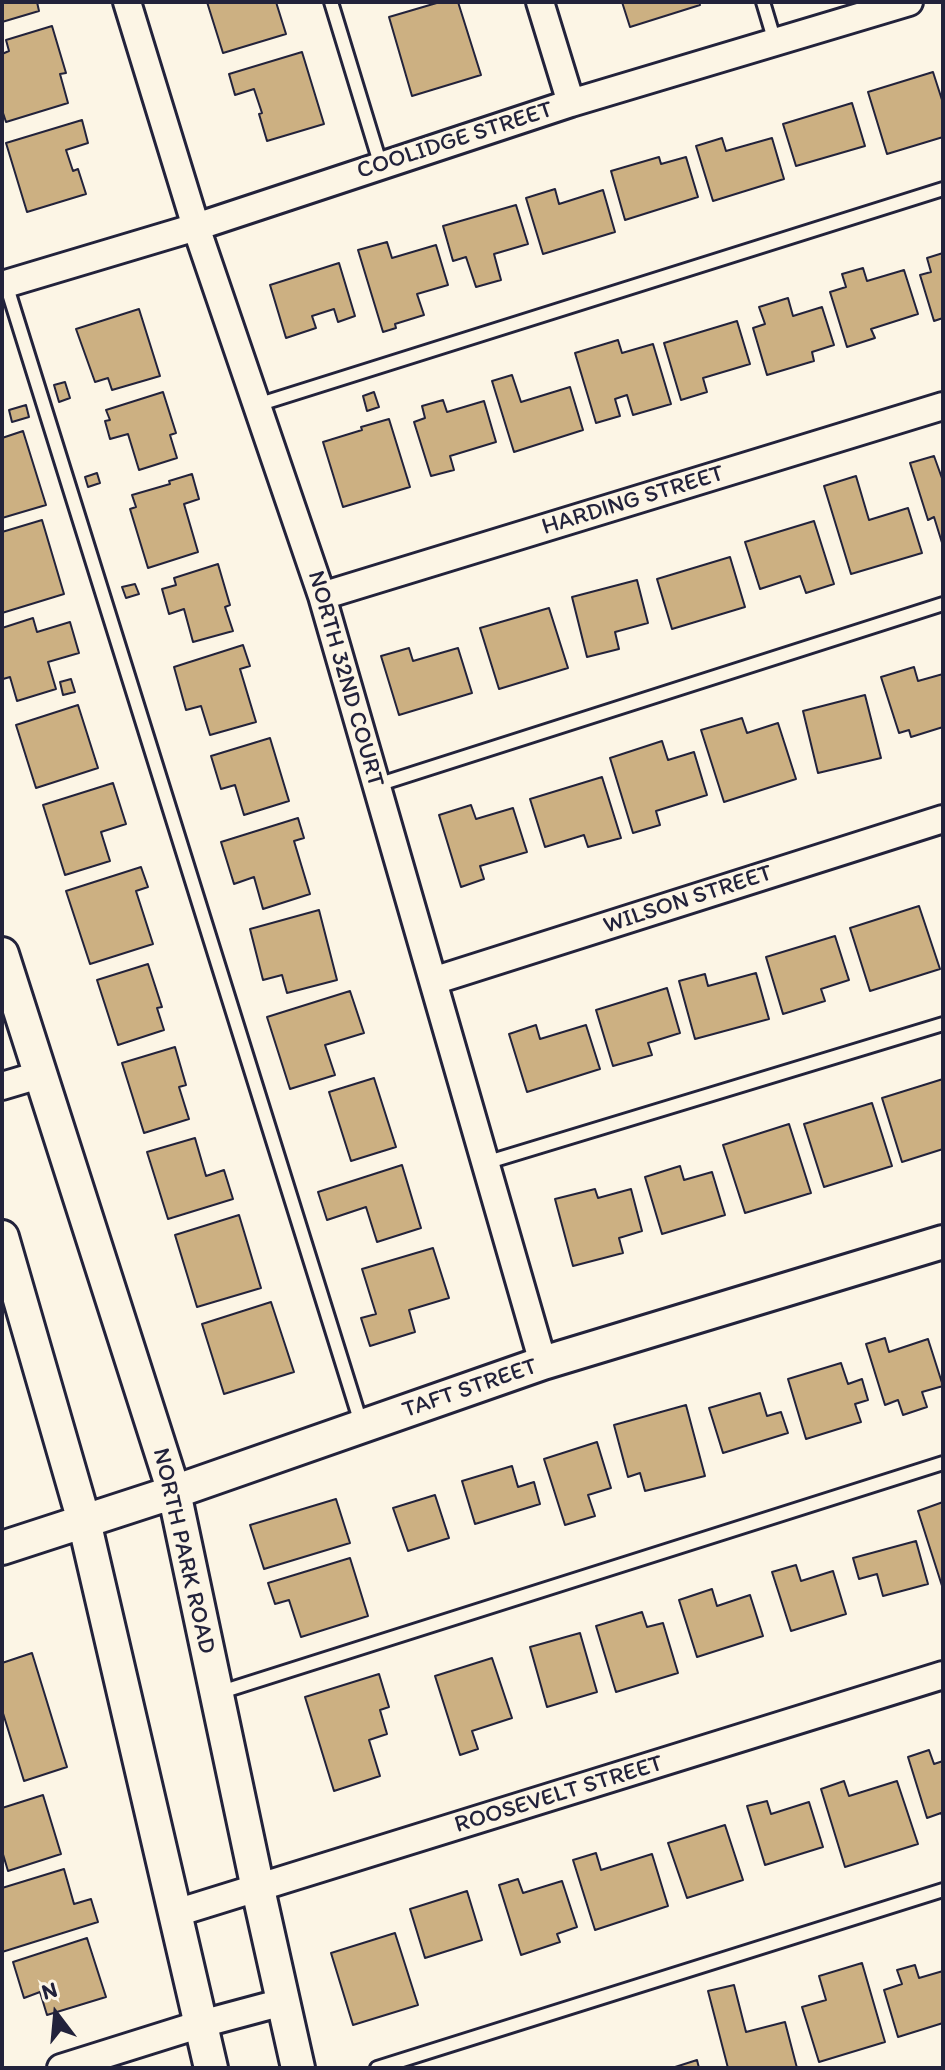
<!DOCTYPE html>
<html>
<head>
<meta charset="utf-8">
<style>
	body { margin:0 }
	#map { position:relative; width:945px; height:2070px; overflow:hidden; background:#fcf5e5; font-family:Itim,sans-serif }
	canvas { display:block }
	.frame { position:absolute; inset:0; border:4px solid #22223b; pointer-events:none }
	.north { position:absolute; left:16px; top:1974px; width:80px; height:80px; -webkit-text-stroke:6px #fcf5e5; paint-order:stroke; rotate:344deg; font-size:22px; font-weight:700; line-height:32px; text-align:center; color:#22223b }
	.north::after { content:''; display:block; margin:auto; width:28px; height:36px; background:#22223b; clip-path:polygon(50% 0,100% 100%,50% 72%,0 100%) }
</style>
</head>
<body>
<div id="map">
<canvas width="945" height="2070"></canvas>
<div class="frame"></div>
<div class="north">N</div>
</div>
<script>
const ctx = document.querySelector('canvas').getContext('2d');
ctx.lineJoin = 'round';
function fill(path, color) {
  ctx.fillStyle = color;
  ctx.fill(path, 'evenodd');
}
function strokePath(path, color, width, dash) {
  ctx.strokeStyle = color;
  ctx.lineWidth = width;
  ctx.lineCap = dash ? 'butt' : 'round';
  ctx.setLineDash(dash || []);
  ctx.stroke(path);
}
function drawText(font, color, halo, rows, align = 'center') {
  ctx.font = font + ' Itim,sans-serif';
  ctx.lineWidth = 6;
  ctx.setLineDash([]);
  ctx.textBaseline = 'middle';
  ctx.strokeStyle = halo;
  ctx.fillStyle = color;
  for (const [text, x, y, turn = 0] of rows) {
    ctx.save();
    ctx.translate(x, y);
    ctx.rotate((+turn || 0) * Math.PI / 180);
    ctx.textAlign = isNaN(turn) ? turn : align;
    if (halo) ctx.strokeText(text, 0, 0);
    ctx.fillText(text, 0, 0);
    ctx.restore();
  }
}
const building = new Path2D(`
	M2,2H37L39,11L2,22Z
	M207,2H276L286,34L223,53Z
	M440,2H458L481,75L412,96L389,17Z
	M622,2H699L700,5L630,27Z
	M52,26L66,73L60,74L68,103L6,122L2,110V54L9,51L6,40Z
	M302,52L324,124L267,141L259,114L262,113L254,89L235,95L229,74Z
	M933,72L943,103V137L887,154L868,92Z
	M852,103L865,146L796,166L783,124Z
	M82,120L88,143L66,150L73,171L78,169L86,194L27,212L6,143Z
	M722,138L726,151L772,138L784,179L713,201L696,146Z
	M659,157L661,164L686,157L698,197L625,220L611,171Z
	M555,189L559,204L603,190L615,232L543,254L526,198Z
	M516,205L528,244L494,254L501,280L476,287L466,257L453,261L443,226Z
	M387,242L392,258L436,245L448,285L417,294L424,315L395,324L396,328L383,332L358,250Z
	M943,253V318L934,321L920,275L931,272L927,258Z
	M339,263L355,316L338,322L334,309L312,316L316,328L286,338L270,285Z
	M863,268L867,281L904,270L918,314L871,329L875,338L847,347L830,292L846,287L842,274Z
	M788,298L793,316L822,307L834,345L812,352L814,361L767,375L753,328L765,324L759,307Z
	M139,309L160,376L112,390L108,378L95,382L76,329Z
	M737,321L750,364L703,378L707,392L681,400L664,343Z
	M618,340L622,353L653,344L671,404L633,415L627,395L615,399L620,416L596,423L575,353Z
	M512,375L521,402L570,387L583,430L514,452L492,381Z
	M65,382L70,398L59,402L54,385Z
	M163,392L176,433L170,435L177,458L139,470L128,434L110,439L105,421L110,420L106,410Z
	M374,392L379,407L367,411L363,396Z
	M443,400L447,412L484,401L496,442L450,456L454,470L431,476L414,422L425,418L422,406Z
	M26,405L29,417L12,422L9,410Z
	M389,419L410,487L343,507L323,442L362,430L361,427Z
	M23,431L46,505L2,518V438Z
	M934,456L943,481V546L934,517L928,520L910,463Z
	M97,473L100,483L88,487L85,477Z
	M192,474L199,499L184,504L198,552L148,568L130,509L136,507L132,495L170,484L169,481Z
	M856,476L869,520L908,508L922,553L851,574L824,486Z
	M42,520L64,594L2,613V532Z
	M814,521L834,584L806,593L800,576L760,589L745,542Z
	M730,557L745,607L672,629L657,579Z
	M218,564L230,605L225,607L233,631L193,642L184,609L169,614L162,589L176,585L174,578Z
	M637,580L648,623L615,632L619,649L587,657L572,597Z
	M135,584L139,594L126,598L122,587Z
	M549,608L568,668L499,689L480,628Z
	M33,618L37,632L70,622L79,653L48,662L56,689L17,701L10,677L3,679L2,677V628Z
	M243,645L250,666L240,669L256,722L210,735L201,706L186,710L174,667Z
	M409,648L413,661L458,648L472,693L399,715L381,656Z
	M914,667L918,681L943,674V727L911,737L909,730L899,733L881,677Z
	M71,679L75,692L63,695L60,682Z
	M865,695L881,758L818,773L803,711Z
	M78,705L98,768L36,788L16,725Z
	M742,718L747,733L778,723L796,779L724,802L701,730Z
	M270,738L289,801L244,815L235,785L221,789L211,756Z
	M662,741L668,760L694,752L707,795L656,811L660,825L633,833L610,758Z
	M602,777L621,838L588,847L584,835L545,847L530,799Z
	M113,783L126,824L101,832L110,861L65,875L43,805Z
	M471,805L476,819L513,808L527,852L480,866L484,879L461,887L439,815Z
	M298,818L304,838L294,841L310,894L263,909L254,877L234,884L221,842Z
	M141,867L148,887L136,891L153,944L90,964L66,891Z
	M919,906L940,969L870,991L850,928Z
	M319,910L337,980L287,993L282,975L263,980L250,929Z
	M835,936L849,980L821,989L825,1001L783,1014L766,957Z
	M148,964L162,1007L157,1008L164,1030L118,1045L97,980Z
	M756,973L769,1019L695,1039L679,981L705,974L708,986Z
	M667,988L680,1033L648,1043L652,1055L613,1066L596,1010Z
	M350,991L364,1033L325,1045L335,1075L290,1089L267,1017Z
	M536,1025L540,1039L586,1025L600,1069L527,1092L509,1034Z
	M175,1047L186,1085L179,1087L189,1119L144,1133L122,1063Z
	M374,1078L396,1147L351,1161L329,1092Z
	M943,1079V1149L902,1162L882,1098Z
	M872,1103L892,1166L824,1187L804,1124Z
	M789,1124L811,1193L745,1213L723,1145Z
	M195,1138L206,1176L224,1170L233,1199L168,1219L147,1152Z
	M402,1165L421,1228L377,1242L366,1207L327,1220L318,1192Z
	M680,1166L684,1180L712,1172L725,1215L662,1234L645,1177Z
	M595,1189L598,1198L631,1189L642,1231L619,1238L623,1253L573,1266L555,1199Z
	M239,1215L261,1288L197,1307L175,1235Z
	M433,1248L449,1298L409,1310L415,1332L370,1346L361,1318L376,1314L362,1269Z
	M271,1302L294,1372L224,1394L202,1324Z
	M885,1338L889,1352L928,1339L943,1386L922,1392L927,1407L903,1415L898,1400L885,1405L866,1344Z
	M841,1363L848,1384L862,1379L868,1400L855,1404L861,1422L806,1439L788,1379Z
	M760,1393L767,1416L781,1412L788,1433L723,1453L709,1408Z
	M686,1405L705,1476L645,1491L640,1473L628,1477L614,1425Z
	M597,1442L611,1488L588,1495L595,1516L565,1525L544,1459Z
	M512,1466L518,1487L534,1482L540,1504L475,1524L462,1481Z
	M435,1495L449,1538L408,1551L393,1508Z
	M336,1499L350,1543L264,1569L250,1525Z
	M943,1502V1589L918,1511Z
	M916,1541L928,1584L883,1596L877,1574L859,1579L853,1558Z
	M350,1558L368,1616L301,1637L289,1600L275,1604L268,1583Z
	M796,1565L801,1581L833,1571L846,1614L791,1631L772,1572Z
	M712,1589L717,1606L750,1595L763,1636L697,1657L679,1600Z
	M642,1612L647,1627L663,1623L678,1673L616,1692L596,1626Z
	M580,1633L597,1692L547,1707L530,1647Z
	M32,1653L67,1767L24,1781L2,1710V1663Z
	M492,1658L512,1718L472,1731L478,1749L460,1755L435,1676Z
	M379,1674L389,1707L380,1710L387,1734L369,1740L380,1776L334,1791L305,1697Z
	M929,1750L934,1764L943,1761V1818L941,1813L927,1818L908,1757Z
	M844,1781L849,1796L897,1781L918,1844L845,1867L821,1789Z
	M43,1795L61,1854L8,1871L2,1851V1808Z
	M767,1801L771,1814L809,1802L823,1847L765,1865L747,1806Z
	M725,1825L743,1880L687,1898L668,1843Z
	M596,1853L601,1870L652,1854L668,1906L595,1930L573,1860Z
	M64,1869L74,1904L91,1899L98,1922L2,1952V1888Z
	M518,1879L523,1893L562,1881L577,1927L557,1934L560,1942L521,1955L499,1885Z
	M467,1891L482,1940L425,1958L410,1909Z
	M395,1933L418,2005L353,2025L331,1953Z
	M87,1938L106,1997L47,2015L40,1992L24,1998L13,1962Z
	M862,1963L885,2042L819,2062L802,2007L826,2000L819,1976Z
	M915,1965L919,1978L943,1971V2023L898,2037L884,1990L902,1984L897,1970Z
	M734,1985L746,2032L785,2022L797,2068H728L708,1991Z
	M697,2060L699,2068H672Z`);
fill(building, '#ccb082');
strokePath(building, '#22223b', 2);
const service = new Path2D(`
	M331,2L381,166
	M763,2L775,42
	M6,284L361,1423
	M257,405L943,189
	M377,785L943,604
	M485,1163L943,1024
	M218,1693L943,1463
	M377,2068L943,1890`);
const minor = new Path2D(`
	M127,2L196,227L322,596L543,1363
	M540,2L571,103
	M2,285L196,227L571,103L909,2
	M322,596L943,406
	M433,981L943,819
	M2,1086L39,1075
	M176,1913L943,1675
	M61,2068L201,2024L283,2002`);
const tertiary = new Path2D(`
	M2,954L174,1492L258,1889L298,2068
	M2,1237L84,1521L211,2068
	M2,1548L174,1492L543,1363L943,1242`);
strokePath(service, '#22223b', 18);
strokePath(minor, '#22223b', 32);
strokePath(tertiary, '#22223b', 38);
strokePath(service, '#fcf5e5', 12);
strokePath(minor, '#fcf5e5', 26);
strokePath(tertiary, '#fcf5e5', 32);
drawText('24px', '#22223b', '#fcf5e5', [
	["COOLIDGE STREET",455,141,-18],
	["HARDING STREET",633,501,-17],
	["NORTH 32ND COURT",345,679,74],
	["WILSON STREET",688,900,-18],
	["TAFT STREET",470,1389,-19],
	["NORTH PARK ROAD",183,1551,77],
	["ROOSEVELT STREET",559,1795,-17]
]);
</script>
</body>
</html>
